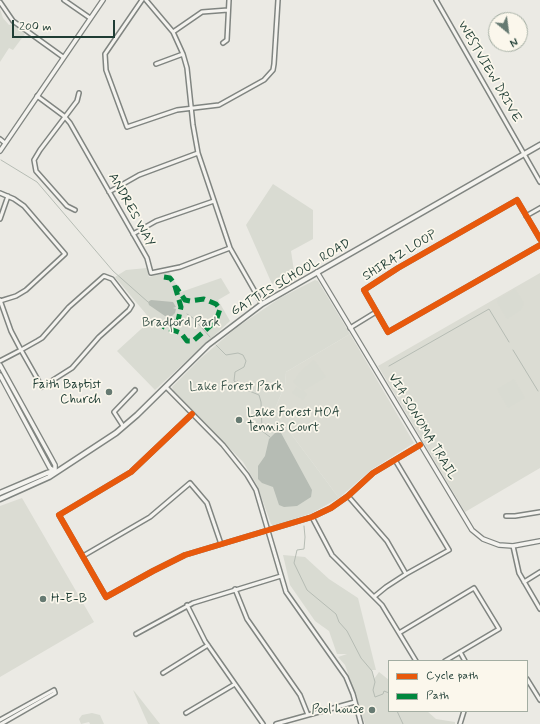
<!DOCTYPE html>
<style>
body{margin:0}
#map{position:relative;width:540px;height:724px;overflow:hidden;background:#ebeae4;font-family:Mynerve,sans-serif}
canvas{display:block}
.legend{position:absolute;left:388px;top:660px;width:140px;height:52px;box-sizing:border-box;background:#fbf7ec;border:1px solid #a3ada2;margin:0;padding:5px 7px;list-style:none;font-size:12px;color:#1f3d34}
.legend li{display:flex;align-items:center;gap:8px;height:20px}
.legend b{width:20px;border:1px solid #a3ada2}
.north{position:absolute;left:488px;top:12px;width:40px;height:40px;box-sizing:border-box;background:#fbf7ec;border:1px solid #a3ada2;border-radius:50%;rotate:151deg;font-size:11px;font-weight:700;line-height:16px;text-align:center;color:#1f3d34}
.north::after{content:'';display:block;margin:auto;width:14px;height:18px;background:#667a72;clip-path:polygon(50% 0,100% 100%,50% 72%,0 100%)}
.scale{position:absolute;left:12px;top:20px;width:103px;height:18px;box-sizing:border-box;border:2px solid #1f3d34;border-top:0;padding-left:5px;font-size:12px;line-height:14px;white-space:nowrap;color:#1f3d34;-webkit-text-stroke:3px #fbf7ec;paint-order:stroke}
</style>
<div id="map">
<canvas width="540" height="724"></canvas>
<ul class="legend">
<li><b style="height:5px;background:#e8590c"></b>Cycle path</li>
<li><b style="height:5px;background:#00873e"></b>Path</li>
</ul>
<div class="north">N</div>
<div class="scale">200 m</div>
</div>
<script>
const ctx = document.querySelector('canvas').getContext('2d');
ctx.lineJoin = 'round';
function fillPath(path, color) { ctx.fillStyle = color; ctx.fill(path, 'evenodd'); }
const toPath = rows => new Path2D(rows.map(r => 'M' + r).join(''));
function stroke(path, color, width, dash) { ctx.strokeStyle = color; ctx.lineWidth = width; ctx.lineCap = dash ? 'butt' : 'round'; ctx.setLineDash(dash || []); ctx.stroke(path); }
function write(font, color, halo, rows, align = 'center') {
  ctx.font = font + ' Mynerve,sans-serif'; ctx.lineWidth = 3.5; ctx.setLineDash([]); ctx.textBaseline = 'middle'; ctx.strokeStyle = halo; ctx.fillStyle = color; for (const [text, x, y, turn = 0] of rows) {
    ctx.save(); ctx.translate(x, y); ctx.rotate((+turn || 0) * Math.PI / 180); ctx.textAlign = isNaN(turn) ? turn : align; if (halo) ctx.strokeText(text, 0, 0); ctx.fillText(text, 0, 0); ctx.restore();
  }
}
fillPath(toPath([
 [540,273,540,468,465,512,378,366],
 [350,334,414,443,371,470,339,498,274,411,285,385,286,372],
 [22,498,94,622,0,677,0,506]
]), '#dbdcd3');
fillPath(toPath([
 [0,9,3,18,9,25,12,24,25,34,13,50,9,48,0,62],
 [273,184,313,210,313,239,291,251,294,271,272,284,246,225],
 [147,268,149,277,169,272,181,292,221,278,230,293,218,300,230,321,155,390,117,351,151,320,115,277,126,270],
 [315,280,318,281,350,334,286,372,285,385,274,411,339,498,312,513,274,526,271,524,257,485,243,462,173,390,172,387,201,358,236,328,280,298],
 [515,289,524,303,521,310,507,319,497,302,498,299],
 [314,360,326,377,303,391,307,394,303,400,292,393,296,387,303,391,293,382,301,371],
 [514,379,525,398,508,408,497,389],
 [283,555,305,557,329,579,358,598,376,670,372,670,374,679,379,672,389,680,389,711,427,711,436,719,455,722,455,724,365,724,350,679,345,665,338,657,347,654,337,654,329,631,315,621,290,585],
 [133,690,135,692,160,724,148,724],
 [92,713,100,715,104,724,90,724,89,722,81,724,79,719,82,715]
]), '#d9dbd2');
fillPath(toPath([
 [151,300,173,302,176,307,173,308,176,309,175,313,172,316,165,316,149,305,148,302],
 [280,431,312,490,311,497,297,506,284,507,279,505,273,487,262,483,258,479,258,466,265,456,269,439,276,432]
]), '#b6bcb4');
stroke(toPath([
 [1,160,37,182,113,271,148,302],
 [187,314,193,318,210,337],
 [216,345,226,355,238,353,243,355,246,361,244,367,235,372,234,381,235,382,238,381,242,388,259,395,261,402,262,431,270,437],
 [513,350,538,391],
 [389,366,489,309,509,342],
 [304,526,305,537,304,549,297,550,294,563,307,590,336,614,339,622,347,631,361,658,372,671,375,682,373,690,375,697,383,694,384,691,389,693],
 [397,711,403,724]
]), '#b6bcb4', 1);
const minor = toPath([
 [64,0,90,18],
 [142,0,105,54,106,70,127,127,177,110,219,105,264,80,273,70,274,64,278,0],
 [146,0,173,32,183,54,187,68,193,125,198,153,230,248,262,304],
 [436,0,540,182],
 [0,2,13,21,63,57],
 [173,32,202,12,228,10],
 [223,43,227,40,229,0],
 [156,64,183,54],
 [37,96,64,116,70,123,147,258,151,273,180,267,230,248],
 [0,139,5,143],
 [109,192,139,175,198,153],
 [0,193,14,199,24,206,65,254,26,290,16,296,0,301],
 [75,210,67,206,36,171,34,160,40,150,77,101,79,93],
 [526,216,540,208],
 [0,219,8,196],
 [133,234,156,221,214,201],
 [540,239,517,200,398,268,364,290,388,332,540,245],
 [0,300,11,331,21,350,42,387,72,368,99,337,129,310,132,305,112,279,104,276,69,307,42,338,37,341,21,350,0,361],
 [350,328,376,312],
 [166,387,223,445,247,475,256,490,286,592,346,677,353,694,361,724],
 [192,414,131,472,59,515,106,597,153,571,185,555,312,517,331,508,348,496,373,473,420,445],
 [123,426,114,412,135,390],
 [348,496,387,541,406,574],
 [506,516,515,516,540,512],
 [312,517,332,555,382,605,416,661],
 [513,546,519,573,540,609],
 [83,556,150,517,190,483,207,503,221,544],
 [524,582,540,572],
 [235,589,247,619,300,695,308,715],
 [375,596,386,587,406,574,449,550,395,460],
 [187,605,205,641,263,724],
 [399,633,474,588,499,629,445,661],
 [136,634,193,603,281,576],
 [460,652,465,661],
 [163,673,208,645],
 [527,679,540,700],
 [186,713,235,684],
 [0,720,54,690,55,693,1,724],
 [276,724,355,702],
 [460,724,464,711]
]);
const tertiary = toPath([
 [0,151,103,0],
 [317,272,472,530,483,539,499,545,513,546,540,541],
 [0,365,49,454,55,465,55,471],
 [0,375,50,468,55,471]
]);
const secondary = toPath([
 [0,493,47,473,54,471],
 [0,499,49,477,116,433,137,415,208,345,262,304,540,145]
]);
stroke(minor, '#808581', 6);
stroke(tertiary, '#808581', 6);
stroke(secondary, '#808581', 7);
stroke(minor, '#f4f3ef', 3);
stroke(tertiary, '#f4f3ef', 3.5);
stroke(secondary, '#f4f3ef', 4);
stroke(toPath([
 [164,277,170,278,174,283,181,307,178,321,173,323,164,324,164,327,181,333,187,341,193,341,216,321,220,309,216,304,204,299,190,301,185,300,176,287]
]), '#00873e', 5, [10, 5]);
stroke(toPath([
 [540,239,517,200,398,268,364,290,388,332,540,245],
 [192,414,131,472,59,515,106,597,153,571,185,555,312,517,331,508,348,496,373,473,420,445]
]), '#e8590c', 6);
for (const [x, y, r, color] of [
 [109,392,4,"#667a72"],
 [239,420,4,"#667a72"],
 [43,599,4,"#667a72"],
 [372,710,4,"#667a72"]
]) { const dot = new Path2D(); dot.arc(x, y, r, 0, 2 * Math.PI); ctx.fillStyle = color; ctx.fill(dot); stroke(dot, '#fbf7ec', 1.5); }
write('13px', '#1f3d34', '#fbf7ec', [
 ["WESTVIEW DRIVE",489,72,60],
 ["ANDRES WAY",131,210,61],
 ["SHIRAZ LOOP",400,256,-32],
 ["GATTIS SCHOOL ROAD",291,278,-31],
 ["VIA SONOMA TRAIL",422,427,59]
]);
write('13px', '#415a51', '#fbf7ec', [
 ["Bradford Park",181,323],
 ["Lake Forest Park",236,387]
]);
write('13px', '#1f3d34', '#fbf7ec', [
 ["Faith Baptist",101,385],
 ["Church",101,400],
 ["Lake Forest HOA",247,413,"left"],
 ["Tennis Court",247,428,"left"],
 ["H-E-B",51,599,"left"],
 ["Pool house",364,710]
], 'right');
</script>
